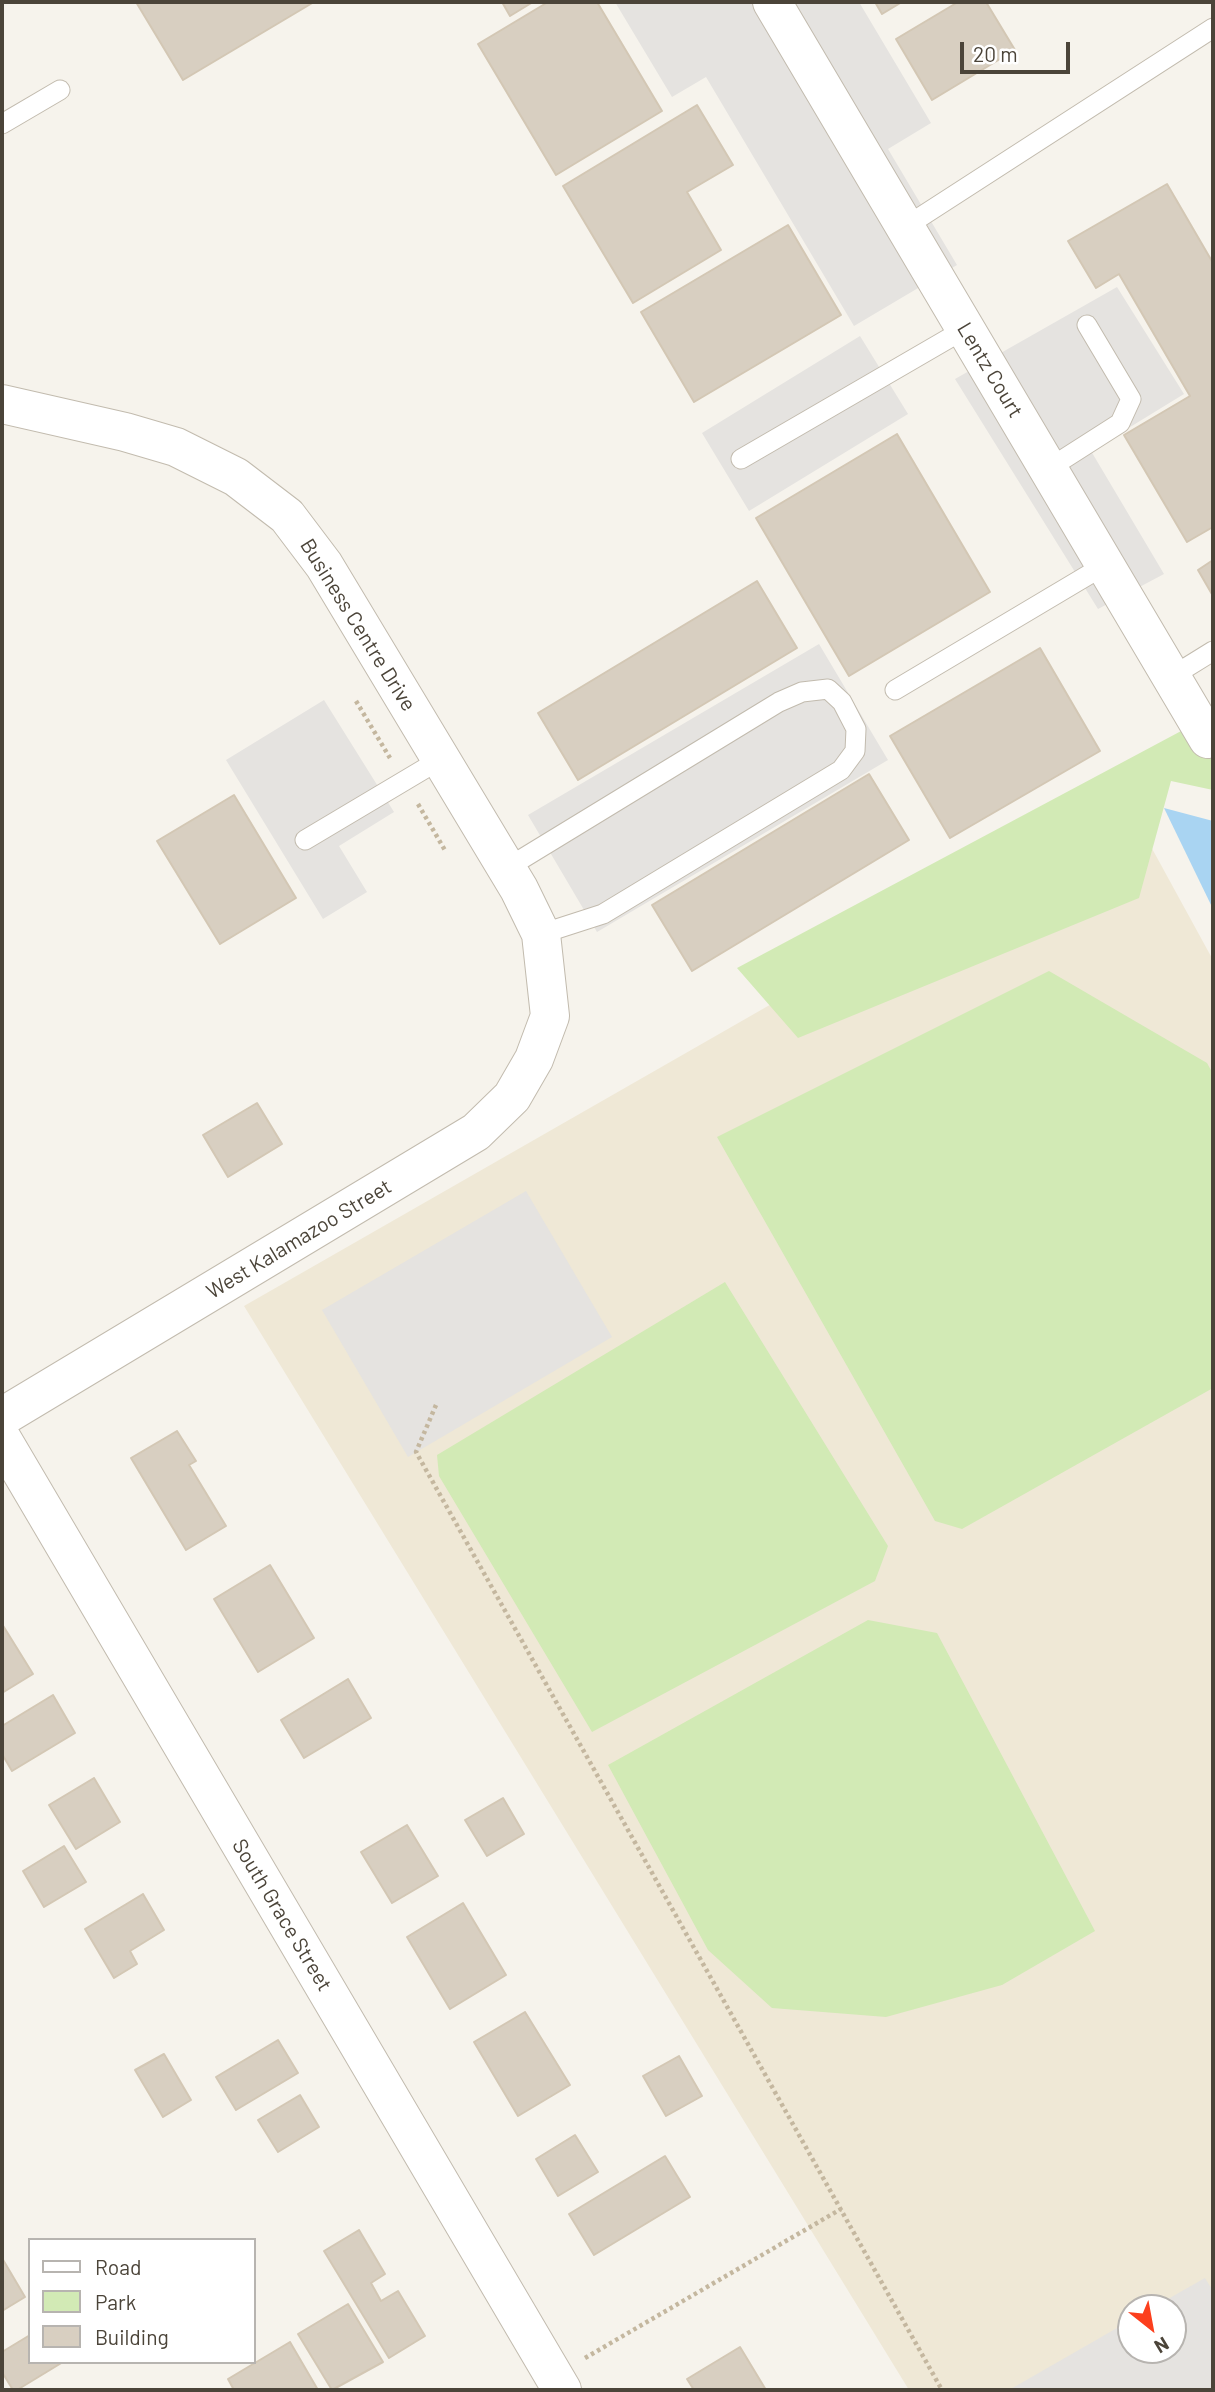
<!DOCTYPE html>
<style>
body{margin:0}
#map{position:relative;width:1215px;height:2392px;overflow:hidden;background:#f6f3ec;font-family:Barlow,sans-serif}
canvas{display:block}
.frame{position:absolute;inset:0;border:4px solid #4b4439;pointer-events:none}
.legend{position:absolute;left:28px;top:2238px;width:228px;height:126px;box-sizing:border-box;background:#fff;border:2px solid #b7b4b0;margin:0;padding:9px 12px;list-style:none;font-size:21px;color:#4b4439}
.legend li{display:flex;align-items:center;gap:14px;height:35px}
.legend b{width:35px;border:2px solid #b7b4b0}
.north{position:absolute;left:1117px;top:2294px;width:70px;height:70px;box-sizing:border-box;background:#fff;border:2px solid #b7b4b0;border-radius:50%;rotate:149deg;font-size:19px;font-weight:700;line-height:28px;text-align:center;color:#4b4439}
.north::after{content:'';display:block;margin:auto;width:24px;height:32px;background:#fc3f1d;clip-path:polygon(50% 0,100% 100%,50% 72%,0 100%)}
.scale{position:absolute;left:960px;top:42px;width:110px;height:32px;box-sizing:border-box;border:4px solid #4b4439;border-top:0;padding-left:9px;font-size:21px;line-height:24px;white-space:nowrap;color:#4b4439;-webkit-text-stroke:5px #fff;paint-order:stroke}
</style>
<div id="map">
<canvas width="1215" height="2392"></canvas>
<div class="frame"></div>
<ul class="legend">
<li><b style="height:9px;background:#fff"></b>Road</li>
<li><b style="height:19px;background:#d2eab5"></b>Park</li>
<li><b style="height:19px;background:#d8cfc1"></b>Building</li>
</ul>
<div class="north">N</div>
<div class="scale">20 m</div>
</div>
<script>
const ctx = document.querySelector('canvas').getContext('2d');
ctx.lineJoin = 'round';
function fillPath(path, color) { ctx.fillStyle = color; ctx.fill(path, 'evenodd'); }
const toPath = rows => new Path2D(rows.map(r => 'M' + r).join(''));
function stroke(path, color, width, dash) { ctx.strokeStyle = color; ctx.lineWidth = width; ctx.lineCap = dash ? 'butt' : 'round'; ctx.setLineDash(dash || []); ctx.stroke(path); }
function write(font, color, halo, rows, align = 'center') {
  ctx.font = font + ' Barlow,sans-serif'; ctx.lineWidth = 7; ctx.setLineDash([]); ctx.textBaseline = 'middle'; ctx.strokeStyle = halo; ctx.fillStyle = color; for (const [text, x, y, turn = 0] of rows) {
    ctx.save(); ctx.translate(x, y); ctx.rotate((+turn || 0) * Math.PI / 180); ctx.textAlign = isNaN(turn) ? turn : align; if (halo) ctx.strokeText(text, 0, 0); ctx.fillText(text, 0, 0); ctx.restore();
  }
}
fillPath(toPath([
 [1126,801,1213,960,1213,2390,909,2390,244,1306],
 [1131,2308,1173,2308,1173,2350,1131,2350]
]), '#efe8d6');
fillPath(toPath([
 [1213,714,1213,790,1171,781,1139,898,798,1038,737,968],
 [1049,971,1207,1063,1213,1074,1213,1388,962,1529,935,1521,717,1137],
 [725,1282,888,1546,875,1581,592,1732,439,1476,437,1455],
 [868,1620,937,1633,1095,1931,1002,1985,886,2017,772,2008,708,1950,608,1765]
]), '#d2eab5');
fillPath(toPath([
 [615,2,859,2,931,123,888,149,957,265,854,326,706,77,672,97],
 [1117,287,1184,394,1091,451,1164,574,1098,609,955,379],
 [860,336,908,414,749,511,702,433],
 [819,644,888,760,597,932,528,815],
 [324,700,394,812,339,846,367,892,323,919,226,760],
 [526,1191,612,1337,408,1457,322,1310],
 [1205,2278,1213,2291,1213,2390,1009,2390,1131,2320,1131,2350,1173,2350,1173,2308,1152,2308]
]), '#e5e3e0');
fillPath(toPath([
 [1164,808,1213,821,1213,909]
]), '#a9d4f2');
const building = toPath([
 [136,2,314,2,183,80,136,2],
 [502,2,533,2,510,16,502,2],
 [548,2,597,2,662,111,556,175,478,44,548,2],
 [875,2,902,2,882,14,875,2],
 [958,2,986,2,1015,50,932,100,896,39,958,2],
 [697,105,733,165,687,192,721,250,633,303,563,186,697,105],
 [1167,184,1213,263,1213,527,1187,542,1124,435,1190,396,1119,274,1096,288,1068,241,1167,184],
 [788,225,841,315,694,402,641,312,788,225],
 [897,434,990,592,849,676,756,518,897,434],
 [1213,560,1213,596,1198,570,1213,560],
 [757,581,797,648,578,780,538,713,757,581],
 [1040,648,1100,751,950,838,890,736,1040,648],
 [869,774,909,840,692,971,652,905,869,774],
 [234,795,296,898,220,944,157,841,234,795],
 [257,1103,282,1144,228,1177,203,1135,257,1103],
 [177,1431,196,1461,189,1465,226,1526,186,1550,131,1458,177,1431],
 [270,1565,314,1638,258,1672,214,1599,270,1565],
 [2,1624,33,1674,2,1693,2,1624],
 [348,1679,371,1718,304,1758,281,1720,348,1679],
 [53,1695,75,1733,12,1771,2,1754,2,1726,53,1695],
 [94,1778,120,1822,76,1849,49,1805,94,1778],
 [503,1798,524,1834,487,1856,465,1820,503,1798],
 [407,1825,438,1876,392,1903,361,1852,407,1825],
 [64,1846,86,1882,44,1907,23,1871,64,1846],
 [143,1894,164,1930,130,1951,137,1964,114,1978,85,1929,143,1894],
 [463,1903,506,1975,450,2009,407,1937,463,1903],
 [525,2012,570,2085,518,2116,474,2042,525,2012],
 [278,2040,298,2073,236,2110,216,2077,278,2040],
 [164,2054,191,2100,163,2117,135,2070,164,2054],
 [679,2056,702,2096,666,2116,643,2076,679,2056],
 [300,2095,319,2127,278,2152,258,2120,300,2095],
 [575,2135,598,2172,558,2196,536,2159,575,2135],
 [665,2156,690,2197,594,2255,569,2214,665,2156],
 [359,2230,385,2274,371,2283,381,2301,398,2291,425,2336,389,2358,324,2251,359,2230],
 [2,2258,25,2297,2,2311,2,2258],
 [348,2304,383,2362,332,2390,298,2334,348,2304],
 [30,2335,30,2362,63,2362,17,2390,13,2390,2,2372,2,2352,30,2335],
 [290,2342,318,2390,234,2390,228,2379,290,2342],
 [740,2347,766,2390,694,2390,687,2379,740,2347]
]);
fillPath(building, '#d8cfc1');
stroke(building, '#d3c7b4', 2);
const lane = toPath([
 [2,124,60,90],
 [905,227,1213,28],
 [741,459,965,329],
 [1048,469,1120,423,1131,399,1087,325],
 [1171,677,1213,651],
 [895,690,1105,565],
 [305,840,441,759],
 [507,868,779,702,802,692,828,689,842,702,856,729,855,751,841,770,603,914,541,934]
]);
const street = toPath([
 [772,2,1208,739],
 [2,404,125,432,176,447,236,477,287,516,324,565,519,889,541,934,550,1016,534,1059,512,1097,476,1132,2,1417],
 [2,1439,562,2390]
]);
stroke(lane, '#c2bbae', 21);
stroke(street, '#c2bbae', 40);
stroke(toPath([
 [356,701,390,758],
 [418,804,446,852],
 [436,1405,416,1452,942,2390],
 [585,2358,841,2209]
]), '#c4b79f', 4.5, [3.5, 3.5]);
stroke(lane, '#fff', 19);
stroke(street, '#fff', 38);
write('21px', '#4b4439', '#fff', [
 ["Lentz Court",990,370,59],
 ["Business Centre Drive",358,625,58],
 ["West Kalamazoo Street",299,1239,-31],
 ["South Grace Street",282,1915,59]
]);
</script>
